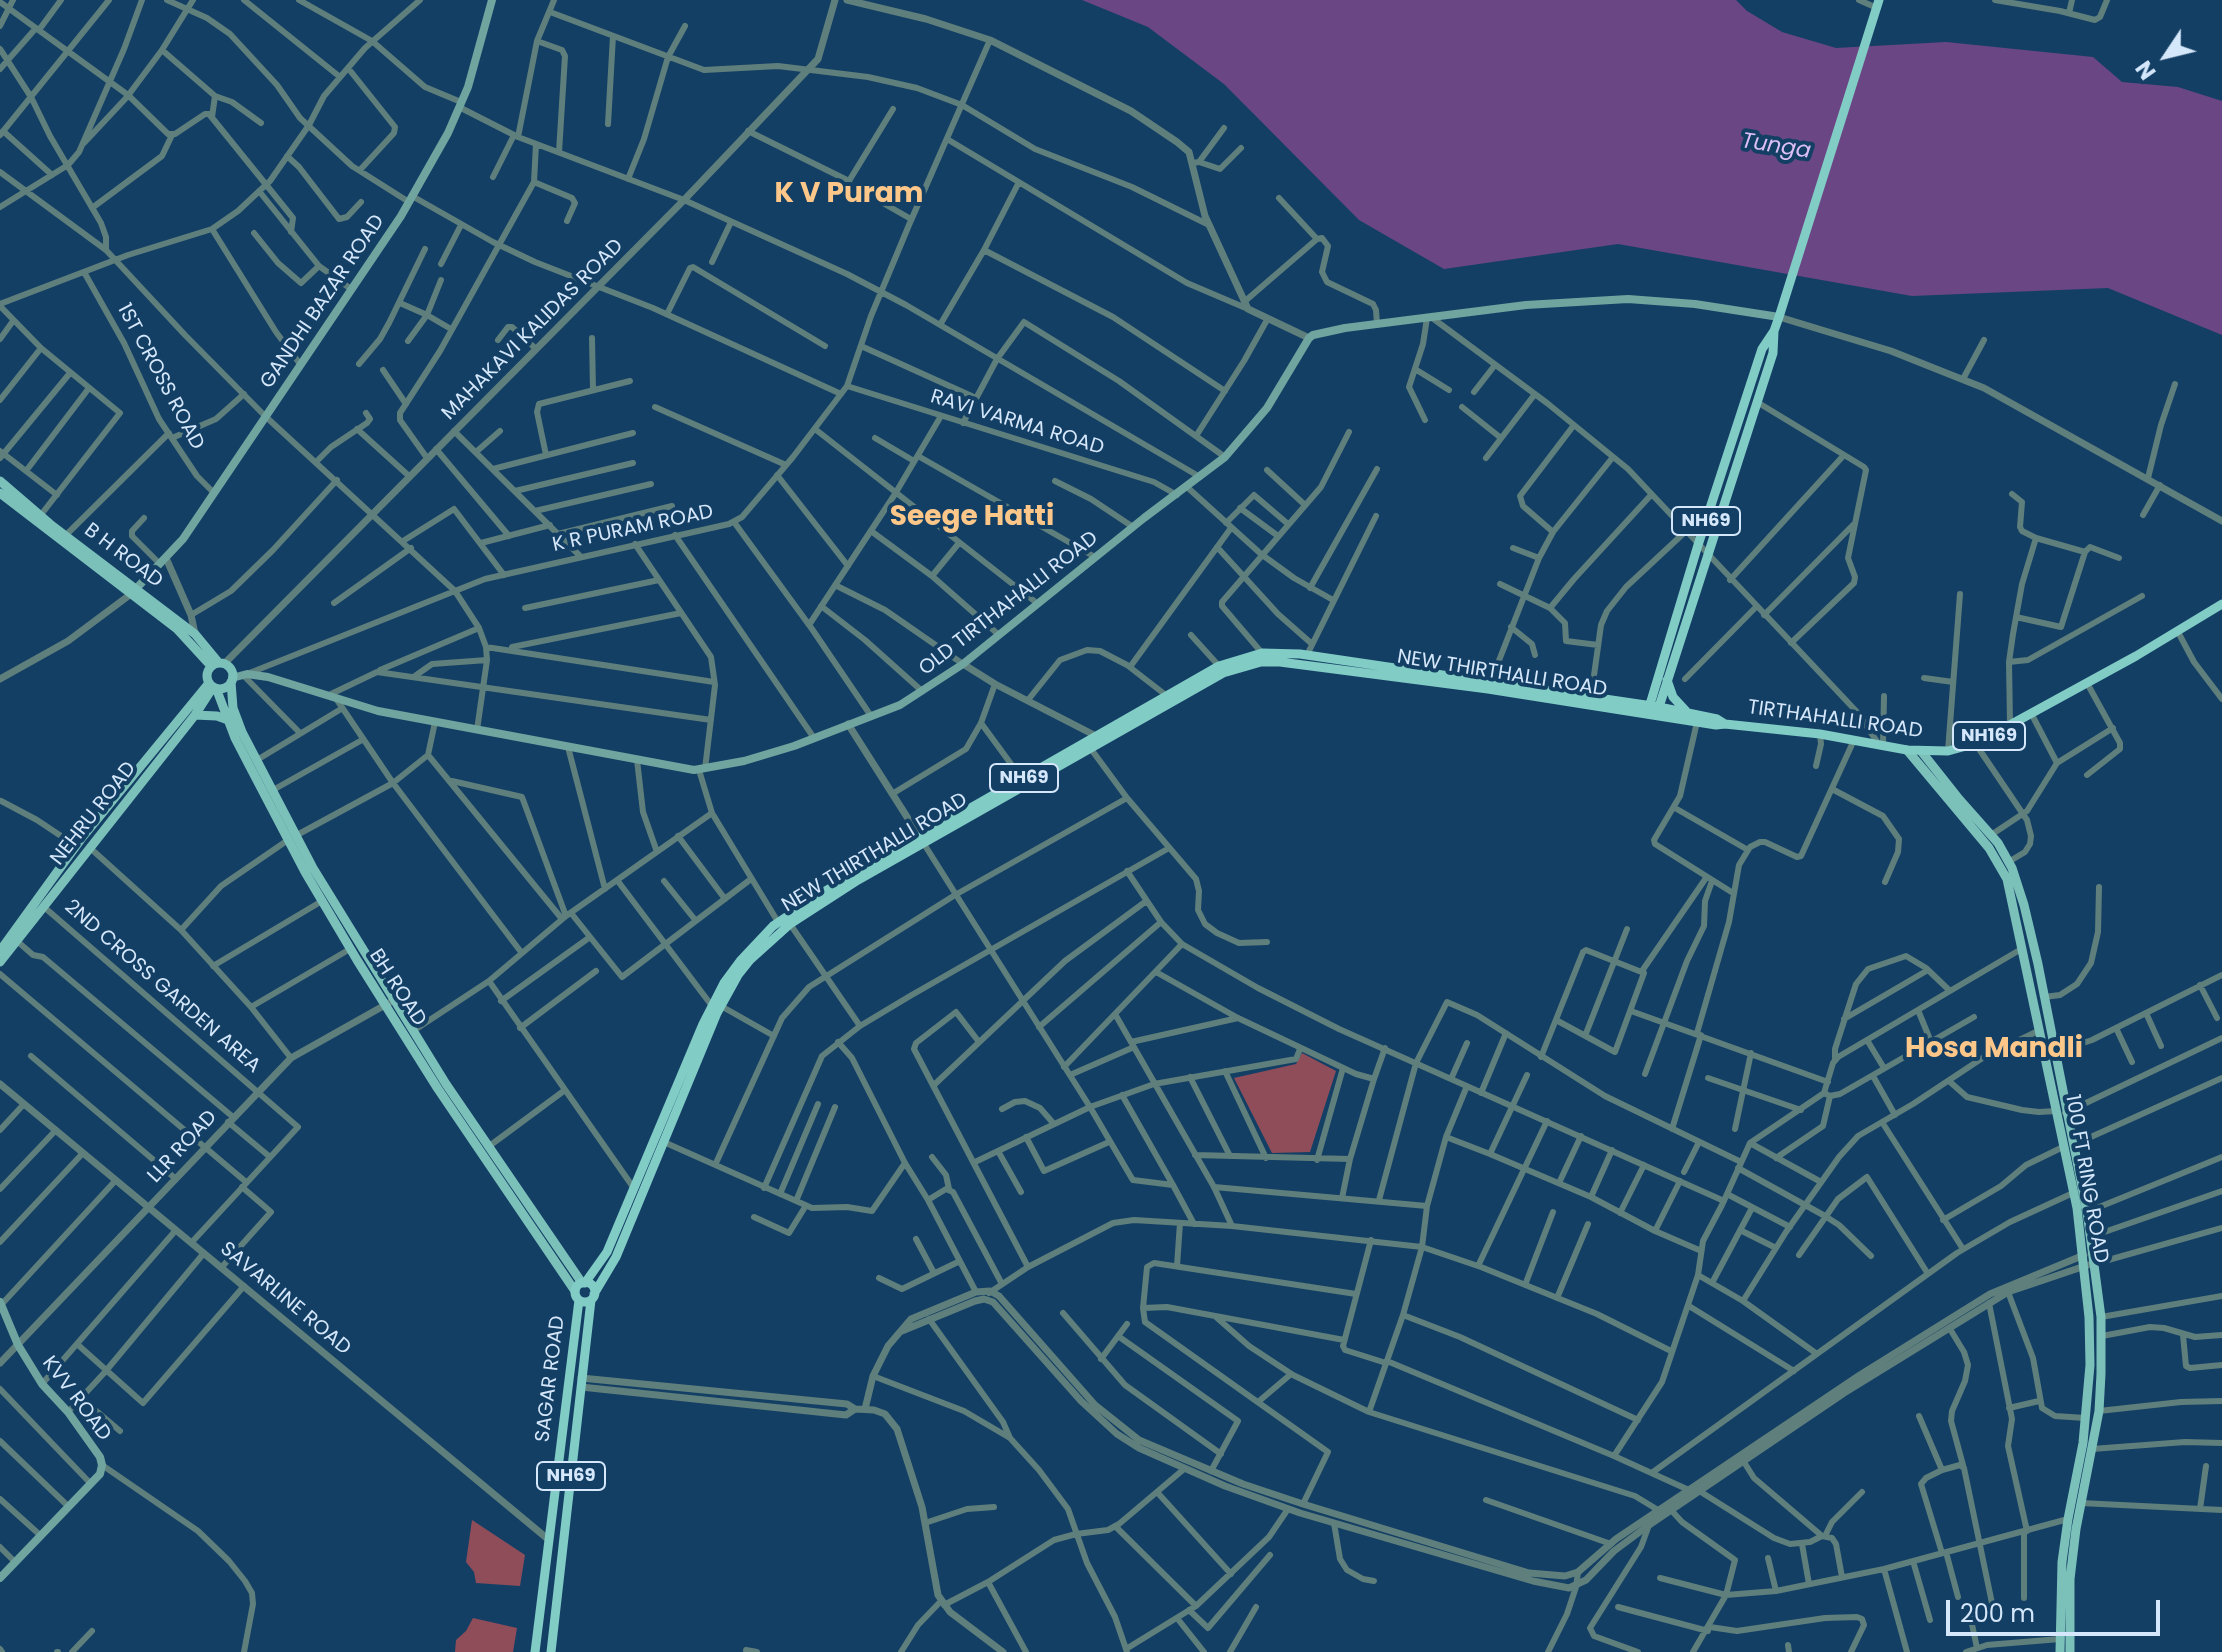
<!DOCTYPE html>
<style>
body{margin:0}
#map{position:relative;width:2222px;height:1652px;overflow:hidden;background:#143f65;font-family:Poppins,sans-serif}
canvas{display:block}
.north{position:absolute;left:2126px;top:16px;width:80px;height:80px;-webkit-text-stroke:6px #143f65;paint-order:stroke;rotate:235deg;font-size:22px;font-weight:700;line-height:32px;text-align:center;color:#d5e7fa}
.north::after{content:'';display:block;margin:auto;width:28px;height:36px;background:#d5e7fa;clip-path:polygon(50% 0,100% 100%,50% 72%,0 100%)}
.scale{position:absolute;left:1946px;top:1600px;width:214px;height:36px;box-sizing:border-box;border:4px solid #d5e7fa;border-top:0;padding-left:10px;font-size:24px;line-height:28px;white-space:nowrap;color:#d5e7fa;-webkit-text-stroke:6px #143f65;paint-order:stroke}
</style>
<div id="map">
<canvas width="2222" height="1652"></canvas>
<div class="north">N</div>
<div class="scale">200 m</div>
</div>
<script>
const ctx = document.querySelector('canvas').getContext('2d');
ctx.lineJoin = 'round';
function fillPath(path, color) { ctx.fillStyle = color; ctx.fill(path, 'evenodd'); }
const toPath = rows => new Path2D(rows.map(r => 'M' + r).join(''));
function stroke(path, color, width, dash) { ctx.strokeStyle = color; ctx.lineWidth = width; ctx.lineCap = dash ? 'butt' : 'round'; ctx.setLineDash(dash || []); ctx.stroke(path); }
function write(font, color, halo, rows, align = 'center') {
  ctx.font = font + ' Poppins,sans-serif'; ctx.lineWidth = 8; ctx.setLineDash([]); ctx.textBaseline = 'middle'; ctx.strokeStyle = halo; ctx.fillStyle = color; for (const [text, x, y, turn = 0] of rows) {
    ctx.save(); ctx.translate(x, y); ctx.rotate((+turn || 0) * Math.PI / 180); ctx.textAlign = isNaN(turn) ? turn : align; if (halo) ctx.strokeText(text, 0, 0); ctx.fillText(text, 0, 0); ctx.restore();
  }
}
fillPath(toPath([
 [1302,1053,1336,1071,1310,1152,1272,1153,1234,1078,1296,1064],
 [472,1520,525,1555,520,1586,476,1583,474,1572,466,1562],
 [473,1618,517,1628,513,1652,455,1652,456,1640,466,1631]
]), '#8f4d59');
fillPath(toPath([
 [1082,0,1736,0,1747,11,1782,32,1836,48,1946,42,2093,57,2122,82,2178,87,2222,101,2222,335,2108,288,1912,296,1618,244,1444,269,1359,220,1224,84,1148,27]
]), '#6a4784');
stroke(toPath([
 [167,0,207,18,230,34,277,85,300,118,352,166,409,202],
 [244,0,340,77],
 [299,0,372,41,425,87,461,102],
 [1859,0,1877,8],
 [1995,0,2060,11,2095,20,2100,17,2107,0],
 [0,2,128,95,168,134,175,134,205,114,209,114,293,218,291,232],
 [550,12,704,70,778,66,868,77,917,88,962,105,1035,149,1132,187,1209,225],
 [2069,13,2072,0],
 [0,26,13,0],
 [39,30,61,0],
 [537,41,562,50,565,56,559,152],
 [0,49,31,97,50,136,101,223,106,237,106,250],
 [162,50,215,96,212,117],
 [348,68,395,127,394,133,360,170],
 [0,69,36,28],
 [215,96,232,102,261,123],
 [459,107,518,137,684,200,847,274,906,305,1200,477],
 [608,124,613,36],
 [3,131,52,175],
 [748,131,849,181,893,109],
 [0,135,109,0],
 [518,137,537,41,554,0],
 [947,139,1187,283,1248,309],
 [84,143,127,97,162,50,193,0],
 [287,156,299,167,339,219,347,217,361,202],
 [1199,162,1224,128],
 [1192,163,1199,162,1220,169,1241,148],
 [0,172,106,250,185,335,265,416,455,591,479,628,486,647,487,660,477,730],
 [493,177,514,135],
 [628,179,644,139,668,57,685,26],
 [534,182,572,198,575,203,567,221],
 [846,182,911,219],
 [259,191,319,266,351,289],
 [412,196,493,242,535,262,653,308,841,394],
 [1279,198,1317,239,1322,238,1328,246,1322,272,1327,282,1373,304,1376,310,1377,324],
 [0,207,68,165,79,152,124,49,142,0],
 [92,208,162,156,172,135],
 [212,229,276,332,300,364],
 [254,233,278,263,301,283,319,266],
 [984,250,1113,317,1225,391],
 [712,262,731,222],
 [441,264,461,225],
 [84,272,124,343,159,419,197,476,214,493],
 [1244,302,1317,239],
 [400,303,427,315,451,329],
 [0,304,128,255,212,229,238,211,270,181,309,125,324,96,365,48,420,0],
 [0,306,41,348,120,413,40,516],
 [667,314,690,268,693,267,825,346],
 [1431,317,1547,403,1628,469,1857,712,1878,743],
 [940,325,984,250,1018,184],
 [592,338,593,390],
 [0,339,13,321],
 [498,340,508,327,512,327,536,349],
 [408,341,427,315,441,280],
 [861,346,976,398],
 [359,364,380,339,389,323,425,249],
 [1415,369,1449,390],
 [383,370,406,404],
 [1963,379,1984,340],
 [847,386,1154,482,1177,495],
 [1474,392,1495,365],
 [0,400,41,348],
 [1757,402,1864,467,1866,470,1848,558,1855,577,1854,583,1791,643],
 [655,407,786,465],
 [1462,407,1501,438],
 [1425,420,1409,387,1423,344,1427,318],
 [963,423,997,359,1024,322,1119,381,1225,457],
 [357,429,409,476],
 [815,429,1038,604],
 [454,431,581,557],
 [1196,436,1244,361,1267,320],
 [172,438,216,419,244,394],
 [875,438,914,461],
 [436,449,509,536],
 [0,451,57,495],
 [476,452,500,431],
 [546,455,537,412,539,404,630,381],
 [918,456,1095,557],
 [0,458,70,373],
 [427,458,400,420,400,413,440,351,534,182,536,144],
 [1486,458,1535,394],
 [317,461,331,447,367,423,370,419,366,413],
 [493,469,633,433],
 [1267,470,1305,505],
 [26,471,89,388],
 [777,475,848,566],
 [2148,478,2161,425,2175,384],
 [1055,481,1091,499,1133,527],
 [1187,487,1261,554,1294,578,1333,600],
 [515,491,633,463],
 [2012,494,2022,502,2020,527,2022,531,2036,538,2085,552,2090,547,2119,558],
 [1240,508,1278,536],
 [535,511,651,484],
 [2143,515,2160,485],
 [144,518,132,531,132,536,160,564],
 [734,522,812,629,871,716],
 [1226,523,1254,495,1288,524],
 [871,531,932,576,999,635],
 [1553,532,1523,506,1520,496,1574,425],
 [558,534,672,506],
 [66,535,169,433],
 [675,535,814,738],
 [403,541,454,509,504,575],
 [481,543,550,525],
 [635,544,711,657,715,685,705,769],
 [1217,547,1278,614,1312,644],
 [1513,548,1539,558],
 [932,576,959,543],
 [1730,580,1844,455],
 [1500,584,1550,608,1565,623,1566,641,1598,645],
 [835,585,885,610,963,664],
 [1310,588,1377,469],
 [334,603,411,548],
 [821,606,865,640,922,691],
 [525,608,659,580],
 [1550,608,1574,579,1651,495],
 [191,615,231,591,273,550,337,480],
 [1764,615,1853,525],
 [2016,617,2061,627,2085,552],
 [809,625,895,494,941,416],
 [1511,627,1532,644,1535,655],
 [2178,632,2194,662,2222,699],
 [1191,635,1219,666],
 [486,647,714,682],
 [512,647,681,613],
 [1262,653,1222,606,1222,602,1321,487,1349,432],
 [1307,655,1376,516],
 [2009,662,2028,660,2142,596],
 [1130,667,1231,528],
 [380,670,479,628],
 [247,674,485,579,729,524,742,517,793,457,847,386,871,316,909,225,990,40],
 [243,675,300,733],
 [415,676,432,664,487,660],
 [1924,678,1953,682],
 [1685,679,1756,607],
 [1491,681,1539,558,1553,532,1613,457],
 [2087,683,2120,743,2120,749,2087,775],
 [329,695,377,672,711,720],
 [335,697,393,783,521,952],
 [1591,697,1601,625,1607,611,1626,587,1685,532],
 [1028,700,1060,660,1087,650,1100,651,1127,665,1167,696],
 [2031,713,2057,763],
 [1697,722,1680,796,1654,840,1655,844,1733,893],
 [981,723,1022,779],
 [2010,723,2009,662,2013,634,2022,584,2036,538],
 [1975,743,2027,820,2031,836,2030,844,2025,852,2010,861],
 [1883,745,1884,696],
 [568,747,605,889],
 [1091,749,1127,798,1196,879,1199,891,1198,910,1205,924,1217,933,1239,943,1267,942],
 [1948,751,1960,594],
 [428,755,562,919],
 [257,760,341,709],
 [637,760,643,812,657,852],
 [1816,766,1821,744,1820,734],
 [699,770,712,813,778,922],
 [452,781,522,797,566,916],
 [1832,789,1883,816,1899,839,1898,852,1885,882],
 [273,790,362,740],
 [892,794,966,749,981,723,995,684],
 [1,801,37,820,76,846],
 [1675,808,1748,850],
 [297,835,393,783,428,755,435,722],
 [1991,835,2027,811,2057,763,2113,728],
 [678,836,725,899],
 [924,844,1090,1107,1131,1177,1133,1180,1173,1185,1194,1224],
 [89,847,181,930,251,1007,291,1058],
 [617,880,712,1006],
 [664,881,696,921],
 [44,907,298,1127,192,1242],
 [571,913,622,977,751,879],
 [1161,922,1182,944,1258,988,1339,1029,1724,1201],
 [790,924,860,1026],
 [181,930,221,886,288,840],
 [17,941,33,955,43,957,233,1117],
 [213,966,322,901],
 [1642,971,1706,878],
 [1156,972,1238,1018,1356,1074,1374,1079,1385,1048],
 [0,974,246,1182],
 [489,981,633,1187],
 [2200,985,2217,1018],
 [2044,997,2060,995,2077,984,2091,963,2098,932,2099,887],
 [501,1001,590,937],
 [721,1006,774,1036],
 [251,1007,350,949],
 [1918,1010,1931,1042],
 [1631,1011,1828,1082],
 [2146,1013,2161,1046],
 [1115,1014,1214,1187,1232,1226],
 [1844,1019,1928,970],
 [1039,1027,1161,922,1127,871],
 [520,1028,596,971],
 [2116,1028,2132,1062],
 [413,1031,489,981,566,916,712,813],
 [1697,1033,1729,922,1739,865,1750,847,1760,842,1765,842,1797,857,1801,856,1854,740],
 [1585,1036,1627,929],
 [1867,1040,1884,1068],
 [838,1042,852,1058,905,1163,928,1200,976,1292],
 [979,1042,956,1012,916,1043,914,1049,1028,1267],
 [1131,1042,1238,1018],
 [2054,1053,2092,1040,2222,975],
 [31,1056,176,1179],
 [1541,1057,1583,952,1586,950,1644,973,1615,1052,1556,1020],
 [1835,1059,1835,1049,1856,984,1868,969,1906,956,1926,968,1950,991],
 [1064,1067,1182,944],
 [1225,1071,1266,1158],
 [1645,1074,1687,961,1704,926,1705,901,1712,881],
 [1070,1075,1134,1047],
 [1527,1075,1490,1154,1591,1197,1655,1231,1699,1250],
 [1873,1076,1895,1115],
 [1190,1077,1230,1156],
 [1708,1078,1801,1110],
 [1451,1079,1467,1043],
 [1949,1081,1967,1097,2022,1110,2039,1112,2056,1111],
 [934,1085,1065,961,1145,902],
 [1481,1093,1506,1033],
 [1824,1093,1830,1096,1840,1094,1974,1017],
 [1122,1095,1173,1185],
 [1002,1109,1015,1102,1025,1101,1040,1108,1054,1124],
 [2065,1113,2222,1038],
 [228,1122,270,1157],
 [1882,1122,1963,1249],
 [1672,1129,1701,1035],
 [1735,1129,1751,1053],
 [0,1130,24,1104],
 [1026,1137,1044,1171,1109,1142],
 [1446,1137,1490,1154],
 [666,1143,812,1208,847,1207,872,1211,905,1163],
 [1750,1143,1821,1182],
 [2073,1145,2222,1078],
 [488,1147,565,1090],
 [998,1151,1021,1192],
 [1195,1155,1350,1159],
 [932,1157,946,1175,949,1189],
 [1776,1158,1823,1126,1830,1096],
 [1317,1160,1343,1068],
 [975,1162,1090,1107,1154,1084,1296,1059,1300,1049],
 [716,1163,782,1018,809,987,955,895,1127,798],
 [1738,1168,1825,1216,1839,1225,1871,1256],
 [1684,1172,1699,1142],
 [1559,1183,1581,1136],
 [1214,1187,1427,1206],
 [764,1188,822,1056,860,1026,910,996,1169,848],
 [0,1189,56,1130],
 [780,1194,818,1104],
 [1727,1194,1790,1227],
 [1591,1197,1612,1150],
 [1342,1198,1350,1159,1374,1079],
 [928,1200,946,1189,953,1192,1002,1284],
 [1379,1200,1416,1063,1447,1002,1477,1015,1605,1096,1741,1162],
 [796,1201,835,1107],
 [2087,1212,2222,1157],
 [1620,1213,1644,1165],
 [754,1217,789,1233,805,1207],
 [1943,1220,2001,1186,2026,1165,2063,1147],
 [1740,1230,1776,1248],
 [1655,1231,1680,1181],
 [2090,1237,2222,1191],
 [916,1239,934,1273],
 [1371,1240,1343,1346,1345,1350,1386,1363],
 [0,1242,83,1153],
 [1799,1255,1838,1199,1867,1177,1928,1274],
 [2094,1264,2222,1228],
 [1177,1266,1180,1223],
 [1478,1266,1547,1121],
 [221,1268,271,1212,242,1187],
 [1698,1275,1743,1301,1817,1354],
 [879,1278,902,1289,960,1261],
 [1712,1283,1752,1208],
 [1525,1285,1553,1212],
 [2008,1292,2033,1358,2042,1408,2055,1416,2085,1418],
 [989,1293,1028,1267,1113,1223,1134,1220,1232,1226,1422,1247,1481,1267,1597,1314,1671,1351],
 [1557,1298,1588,1224],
 [1743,1301,1786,1232,1839,1157,1858,1136,1913,1104,1984,1057,2038,1031],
 [1989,1303,2012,1419,2008,1446,2027,1531],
 [1,1305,116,1180],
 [1689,1306,1794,1371],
 [1143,1308,1167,1307,1344,1340],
 [1063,1313,1125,1385,1221,1454],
 [1403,1315,1460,1337,1638,1420],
 [1216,1317,1249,1346,1293,1375,1369,1412,1635,1496,1658,1510],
 [2101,1317,2222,1296],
 [929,1319,1003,1422,1010,1438],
 [1950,1329,1964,1352,1968,1365,1965,1381,1952,1411,1951,1421,1963,1465],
 [2183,1335,2186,1366,2190,1368,2222,1365],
 [1118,1336,1238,1421,1211,1471],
 [2102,1336,2150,1327,2164,1328,2195,1337,2222,1335],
 [77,1344,143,1403,244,1286],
 [1101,1359,1127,1324],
 [1387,1361,1614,1456,1691,1491],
 [873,1376,964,1411,1010,1438,1039,1470,1068,1509,1087,1563,1115,1617,1127,1652],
 [42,1384,176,1230],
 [0,1389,91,1484],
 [81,1398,120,1431],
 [1258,1402,1291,1374],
 [2009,1408,2039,1401],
 [2099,1411,2181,1402,2222,1401],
 [68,1412,105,1372,204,1253],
 [1369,1412,1403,1315,1422,1247,1427,1206,1446,1137,1467,1086],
 [1919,1416,1942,1470,1960,1465,1964,1468,1993,1608],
 [0,1441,69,1507],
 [2092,1449,2185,1442,2222,1443],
 [1614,1456,1662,1382,1698,1275,1703,1241,1722,1205,1750,1143,1824,1093,1833,1063,1838,1057,2023,948],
 [1744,1462,1754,1478,1822,1536],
 [102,1465,198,1531,229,1561,245,1581,252,1593,253,1604,244,1652],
 [1653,1472,1957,1253,2010,1222,2073,1193],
 [1157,1492,1231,1574],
 [1701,1492,1774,1538,1790,1544,1810,1542,1822,1536,1832,1538,1836,1544,1842,1577],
 [0,1499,40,1535],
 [1486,1500,1611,1544],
 [2081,1503,2222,1510],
 [1303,1504,1328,1452,1145,1322,1143,1308,1147,1267,1154,1263,1356,1294],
 [2200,1509,2206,1466],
 [1671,1510,1682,1522,1735,1560,1726,1595,1693,1652],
 [925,1523,967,1509,994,1507],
 [1334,1523,1340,1559,1347,1570,1363,1579,1374,1581],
 [1115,1526,1196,1606],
 [2024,1531,2024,1598],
 [1825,1536,1832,1522,1862,1492],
 [1802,1544,1809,1584],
 [0,1547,15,1562],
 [1946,1552,1958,1597],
 [1942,1553,1921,1484,1926,1478,1942,1470],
 [1768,1558,1776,1591],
 [1913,1561,1930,1620],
 [1884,1569,1907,1652],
 [1660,1578,1726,1595,1776,1591,1884,1569,2068,1519],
 [988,1582,1026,1652],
 [944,1605,988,1582,1054,1540,1076,1534,1108,1530,1119,1524,1184,1469],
 [1618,1607,1708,1631],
 [1189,1610,1208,1628,1270,1555],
 [1970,1615,1977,1648],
 [1177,1618,1204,1652],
 [1710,1627,1737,1631,1825,1618,1857,1617,1862,1619,1864,1625,1851,1652],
 [1788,1645,1789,1652],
 [0,1649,2,1652],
 [1126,1649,1196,1606,1269,1537,1288,1509],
 [746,1650,757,1652],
 [57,1652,58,1652],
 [72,1652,92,1631],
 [901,1652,918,1625,941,1601],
 [1230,1652,1256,1607],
 [1548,1652,1567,1614,1576,1587,1578,1572],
 [1638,1652,1594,1636,1590,1628,1641,1547,1649,1525],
 [1966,1652,1987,1645,2060,1639]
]), '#5f7f7c', 6);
stroke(toPath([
 [847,0,926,19,990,40,1131,111,1177,142,1189,152,1205,216,1248,309,1309,338],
 [1779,317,1891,351,1984,388,2222,521],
 [166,558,191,615,195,634],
 [224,664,684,200,818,59,835,0],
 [963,664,995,684,1098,737],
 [0,679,68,641,131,594],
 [848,724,921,839],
 [0,1084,549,1540],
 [902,1331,975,1301,984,1299,993,1302,1081,1401,1117,1434,1139,1448,1225,1486,1300,1513,1533,1581,1569,1588,1586,1580,1614,1551,1649,1525,1844,1393,2008,1292,2088,1265],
 [0,1363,291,1058,394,1000],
 [581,1378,847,1404,855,1409,874,1410,885,1414,897,1429,922,1507,938,1595,950,1612,1003,1652],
 [581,1387,846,1415,855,1409],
 [865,1409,873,1376,888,1346,911,1319,976,1292,990,1291,999,1296,1095,1405,1139,1440,1243,1484,1303,1504,1529,1573,1565,1576,1578,1572,1616,1539,1860,1375,1990,1294,2084,1255]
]), '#5f7f7c', 7);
stroke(toPath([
 [132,593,183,539,401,216,448,133,468,87,492,0],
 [232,678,247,674,268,677,378,711,694,770,744,761,794,746,900,705,963,664,1144,518,1225,457,1267,408,1309,338,1313,335,1345,328,1526,305,1628,299,1695,304,1779,317],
 [0,1302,18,1345,42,1384,68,1412,100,1457,102,1465,100,1474,0,1578]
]), '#70a49f', 8);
stroke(toPath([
 [0,481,50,524,195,634,219,663],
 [0,493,177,629,211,666],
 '207 676a13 13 0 1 1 26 0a13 13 0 1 1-26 0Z',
 [231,682,233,708,242,732,313,868,446,1084,582,1283],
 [216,688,235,738,249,765,305,872,357,960,438,1089,575,1291],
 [195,715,217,716,228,720],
 [1907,750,1989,848,2007,879,2077,1208,2089,1317,2090,1365,2083,1443,2068,1519,2062,1562,2060,1652],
 [1921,751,1959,799,1998,843,2012,868,2024,905,2038,964,2087,1212,2101,1317,2101,1374,2099,1411,2076,1529,2070,1579,2070,1652],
 [0,951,81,839,209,683],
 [0,962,195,715,213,687]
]), '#7cc0ba', 9);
stroke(toPath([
 [1667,680,1673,697,1686,711],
 [1658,710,1773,353,1774,331],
 [1648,711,1698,545,1762,349,1774,331,1779,317,1879,0],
 '575 1292a10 10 0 1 1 20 0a10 10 0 1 1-20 0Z',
 [585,1283,607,1252,703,1024,724,983,741,960,773,926,822,893,1219,666,1262,653,1300,654,1659,707,1717,719,1725,724],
 [594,1294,616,1257,717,1013,738,975,750,960,790,924,858,880,1223,673,1261,662,1280,662,1488,689,1716,725,1725,724,1820,734,1907,750,1948,751,1977,743,2136,656,2222,604],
 [535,1652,579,1300],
 [551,1652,591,1300]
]), '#82ccc6', 9);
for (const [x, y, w] of [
 [1706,521,68],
 [1989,736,72],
 [1024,778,68],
 [571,1476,68]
]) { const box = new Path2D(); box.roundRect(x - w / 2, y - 14, w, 28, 6); ctx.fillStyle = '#143f65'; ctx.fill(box); stroke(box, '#d5e7fa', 2); }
write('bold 18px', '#d5e7fa', null, [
 ["NH69",1706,521],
 ["NH169",1989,736],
 ["NH69",1024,778],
 ["NH69",571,1476]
]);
write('20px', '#d5e7fa', '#143f65', [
 ["GANDHI BAZAR ROAD",323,302,-56],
 ["MAHAKAVI KALIDAS ROAD",533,330,-45],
 ["1ST CROSS ROAD",160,377,62],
 ["RAVI VARMA ROAD",1017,423,17],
 ["K R PURAM ROAD",633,529,-12],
 ["B H ROAD",123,556,37],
 ["OLD TIRTHAHALLI ROAD",1009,604,-38],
 ["NEW THIRTHALLI ROAD",1502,674,9],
 ["TIRTHAHALLI ROAD",1835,720,8],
 ["NEHRU ROAD",94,814,-52],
 ["NEW THIRTHALLI ROAD",875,853,-31],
 ["2ND CROSS GARDEN AREA",162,987,41],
 ["BH ROAD",397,988,57],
 ["LLR ROAD",183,1147,-47],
 ["100 FT RING ROAD",2086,1179,80],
 ["SAVARLINE ROAD",285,1299,40],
 ["SAGAR ROAD",551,1379,-83],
 ["KVV ROAD",76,1399,53]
]);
write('italic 22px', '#dcbff4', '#143f65', [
 ["Tunga",1776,147,9]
]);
write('bold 28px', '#fdc789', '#143f65', [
 ["K V Puram",849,195],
 ["Seege Hatti",972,518],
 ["Hosa Mandli",1994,1050]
]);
</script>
